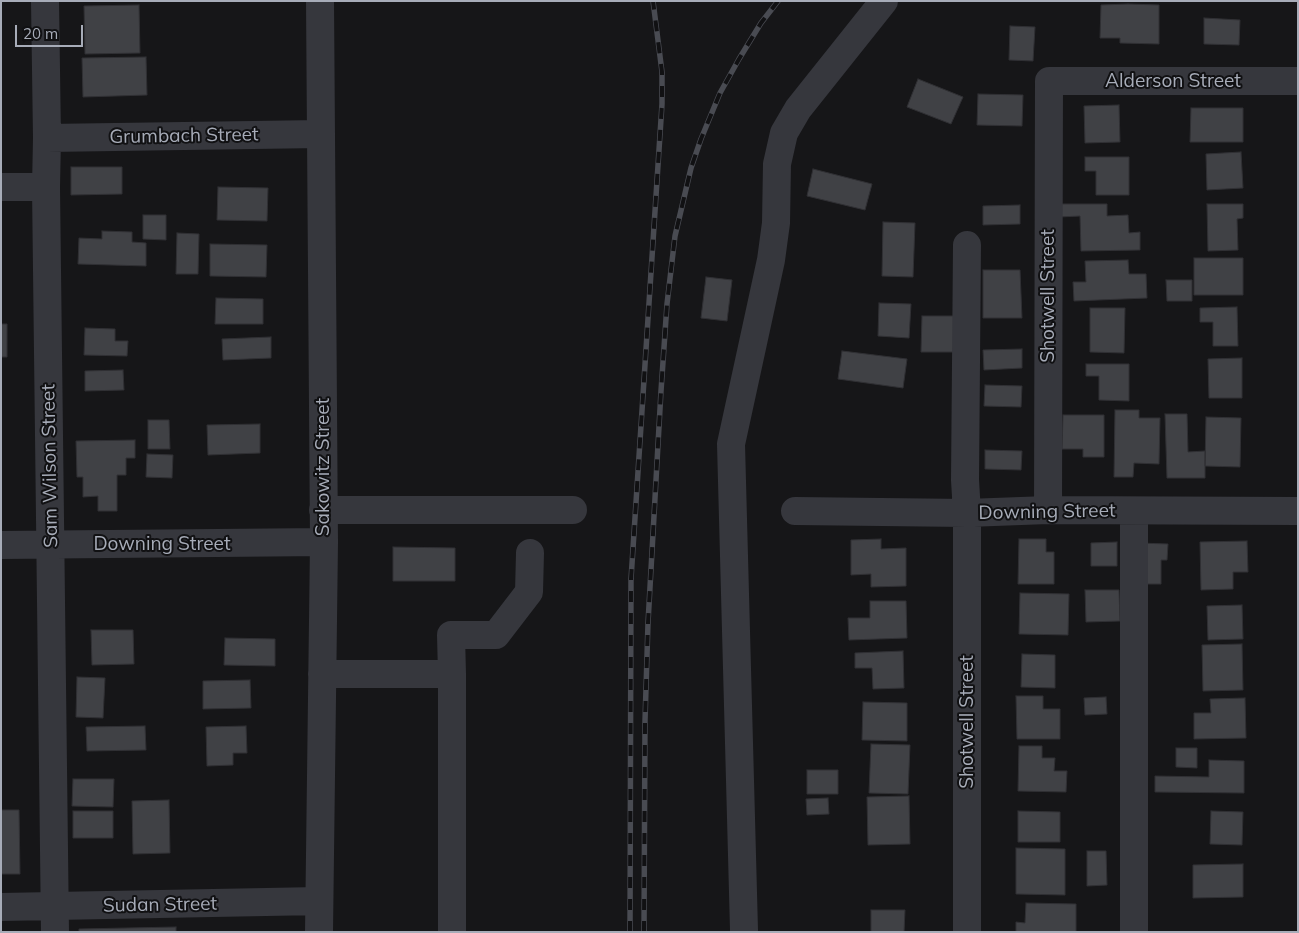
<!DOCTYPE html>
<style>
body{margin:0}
#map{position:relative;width:1299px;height:933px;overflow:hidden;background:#161618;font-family:Mulish,sans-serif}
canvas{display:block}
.frame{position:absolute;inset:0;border:2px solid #a7acb8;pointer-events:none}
.scale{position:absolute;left:15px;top:25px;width:68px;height:22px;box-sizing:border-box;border:2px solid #a7acb8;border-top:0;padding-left:6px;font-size:15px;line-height:18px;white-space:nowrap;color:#a7acb8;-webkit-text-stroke:4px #111113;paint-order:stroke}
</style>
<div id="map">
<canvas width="1299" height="933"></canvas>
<div class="frame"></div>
<div class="scale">20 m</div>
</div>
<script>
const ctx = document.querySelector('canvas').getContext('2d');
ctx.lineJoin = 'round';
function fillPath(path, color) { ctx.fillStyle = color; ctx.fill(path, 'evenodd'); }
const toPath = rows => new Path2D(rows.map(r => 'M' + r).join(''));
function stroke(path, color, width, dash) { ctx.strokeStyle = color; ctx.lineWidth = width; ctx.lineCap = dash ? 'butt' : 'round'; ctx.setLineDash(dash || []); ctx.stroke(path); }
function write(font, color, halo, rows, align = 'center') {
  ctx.font = font + ' Mulish,sans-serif'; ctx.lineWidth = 4; ctx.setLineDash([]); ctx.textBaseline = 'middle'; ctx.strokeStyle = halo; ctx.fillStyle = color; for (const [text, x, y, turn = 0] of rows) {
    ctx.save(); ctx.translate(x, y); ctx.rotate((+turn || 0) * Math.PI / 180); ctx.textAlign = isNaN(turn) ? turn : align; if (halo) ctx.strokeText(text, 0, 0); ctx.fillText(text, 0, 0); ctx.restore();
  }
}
const building = toPath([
 [1128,4,1159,5,1159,44,1120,43,1120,38,1100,38,1101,5,1128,4],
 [139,5,140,53,85,54,84,6,139,5],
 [1204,18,1240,20,1239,45,1204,44,1204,18],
 [1010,26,1035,27,1033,61,1009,60,1010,26],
 [146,57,147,95,83,97,82,58,146,57],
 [918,79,963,97,951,124,907,107,918,79],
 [978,94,1023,95,1022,126,977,125,978,94],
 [1119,105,1120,142,1085,143,1084,106,1119,105],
 [1191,108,1243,108,1243,142,1190,142,1191,108],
 [1241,152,1243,188,1207,190,1206,154,1241,152],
 [1085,157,1129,157,1129,195,1096,195,1096,171,1085,171,1085,157],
 [71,167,122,167,122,194,71,195,71,167],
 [813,169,872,184,865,210,807,196,813,169],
 [218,187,268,188,267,221,217,220,218,187],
 [1059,204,1107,204,1107,216,1128,215,1129,233,1140,232,1140,250,1081,251,1080,216,1059,217,1059,204],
 [1207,204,1243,204,1243,218,1237,219,1238,250,1208,251,1207,204],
 [1020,205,1020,224,983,225,983,206,1020,205],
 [143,215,166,215,166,240,143,239,143,215],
 [883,222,915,223,913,277,882,276,883,222],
 [102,231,132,232,132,242,146,243,146,266,78,264,79,238,102,239,102,231],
 [177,233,199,234,198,274,176,274,177,233],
 [210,244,267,245,266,277,210,276,210,244],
 [1194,258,1243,258,1243,295,1194,295,1194,258],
 [1128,260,1129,274,1146,274,1147,298,1074,301,1073,282,1086,282,1085,261,1128,260],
 [983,270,1020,270,1022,318,983,318,983,270],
 [706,277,732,280,727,321,701,318,706,277],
 [1166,280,1192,280,1192,301,1167,301,1166,280],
 [216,298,263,299,263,324,215,324,216,298],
 [879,303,911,304,909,338,878,336,879,303],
 [1237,307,1238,346,1213,346,1213,322,1200,322,1200,308,1237,307],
 [1090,308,1125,308,1124,353,1090,352,1090,308],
 [922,316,956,316,955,352,921,352,922,316],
 [1,324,7,324,7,357,1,357,1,324],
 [85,328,115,329,115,341,128,341,127,356,84,355,85,328],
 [271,337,271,358,223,360,222,339,271,337],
 [1022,349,1022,368,984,370,983,350,1022,349],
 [842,351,907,359,903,388,838,379,842,351],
 [1242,358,1242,398,1209,398,1208,359,1242,358],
 [1086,364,1129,364,1129,401,1099,400,1099,376,1086,376,1086,364],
 [123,370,124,390,85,391,85,371,123,370],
 [985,385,1022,386,1021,407,984,406,985,385],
 [1115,410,1139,410,1139,418,1160,418,1159,464,1134,463,1133,477,1114,477,1115,410],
 [1165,414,1187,414,1188,452,1205,451,1205,478,1167,478,1165,414],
 [1063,415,1104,415,1104,457,1083,457,1083,449,1062,449,1063,415],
 [1206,417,1241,418,1240,467,1205,466,1206,417],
 [148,420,169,420,170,449,148,449,148,420],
 [260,424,260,453,208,455,207,425,260,424],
 [135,440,135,458,126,458,126,475,117,475,117,511,98,511,98,496,83,497,83,477,77,477,76,441,135,440],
 [985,450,1022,451,1021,470,985,469,985,450],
 [147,454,173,455,172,478,146,477,147,454],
 [881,539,881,549,906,548,906,586,871,587,871,574,851,575,851,540,881,539],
 [1019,539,1046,539,1046,552,1054,552,1054,584,1018,584,1019,539],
 [1247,541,1248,572,1233,572,1233,589,1201,590,1200,542,1247,541],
 [1117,542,1117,566,1091,566,1091,543,1117,542],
 [1139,543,1168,544,1167,560,1161,560,1161,584,1139,584,1139,543],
 [393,547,455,548,455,581,393,581,393,547],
 [1085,590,1119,590,1120,621,1086,622,1085,590],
 [1020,593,1069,594,1068,635,1019,634,1020,593],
 [870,601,906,601,907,638,849,640,848,618,870,618,870,601],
 [1242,605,1243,639,1208,640,1207,606,1242,605],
 [91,630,133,630,134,664,92,665,91,630],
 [225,638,275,639,275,666,224,665,225,638],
 [1242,644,1243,690,1203,691,1202,645,1242,644],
 [903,651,904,688,873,689,872,668,855,668,855,653,903,651],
 [1022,654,1055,655,1055,688,1021,687,1022,654],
 [77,677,105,678,103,718,76,717,77,677],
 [250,680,251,708,203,709,203,681,250,680],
 [1016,696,1043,696,1043,709,1060,709,1060,739,1017,739,1016,696],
 [1106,697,1107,714,1085,715,1084,698,1106,697],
 [1245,698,1246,738,1194,739,1194,713,1211,713,1210,699,1245,698],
 [863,702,907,703,907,741,862,740,863,702],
 [145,726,146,750,87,751,86,727,145,726],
 [246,726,247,753,233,753,233,765,207,766,206,727,246,726],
 [871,744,910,745,908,794,869,793,871,744],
 [1019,746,1042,746,1042,758,1055,758,1054,771,1067,771,1066,792,1018,791,1019,746],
 [1176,748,1197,748,1197,768,1176,767,1176,748],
 [1209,760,1244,761,1244,793,1155,792,1155,776,1209,777,1209,760],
 [807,770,838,770,838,794,807,794,807,770],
 [73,779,114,779,113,807,72,806,73,779],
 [909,796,910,844,868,845,867,797,909,796],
 [828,798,829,814,807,815,806,799,828,798],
 [169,800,170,853,133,854,132,801,169,800],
 [1,810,19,810,20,874,1,874,1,810],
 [73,811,113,811,113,838,73,838,73,811],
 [1018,811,1060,812,1060,842,1018,842,1018,811],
 [1211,811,1243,812,1242,845,1210,844,1211,811],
 [1016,848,1065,849,1065,895,1016,894,1016,848],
 [1087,851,1106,851,1107,885,1087,886,1087,851],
 [1243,864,1243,897,1193,898,1193,865,1243,864],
 [1026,903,1076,904,1076,932,1016,932,1016,922,1025,923,1026,903],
 [871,910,905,910,904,932,871,932,871,910],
 [176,927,176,932,79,932,79,929,176,927]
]);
fillPath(building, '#404145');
stroke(building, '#303034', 1);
stroke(toPath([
 [45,1,47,138,46,187,55,932],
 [47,138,321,134],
 [1,187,46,187],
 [323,510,573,510],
 [1048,510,1049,81,1298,81],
 [795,511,967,513,1048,510,1298,511],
 [1,545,324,542],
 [322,674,452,674,452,932],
 [452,674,451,635,496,635,529,592,530,553],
 [1,907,319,901],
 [744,930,731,444,771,260,776,223,777,164,784,133,798,109,884,1],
 [319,932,324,542,320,1],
 [967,932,967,513,965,480,967,245],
 [1134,932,1134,511]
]), '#36373d', 28);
const rail = toPath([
 [630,932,631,579,662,104,662,72,653,1],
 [644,932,645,721,648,623,661,391,667,304,675,236,691,168,701,139,720,93,739,59,761,23,778,1]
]);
stroke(rail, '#494b52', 5.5);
stroke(rail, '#111113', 4, [11]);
write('19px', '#a7acb8', '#111113', [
 ["Alderson Street",1173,81],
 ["Grumbach Street",184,136,-1],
 ["Shotwell Street",1048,296,-90],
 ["Sam Wilson Street",50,466,-91],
 ["Sakowitz Street",323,467,-90],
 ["Downing Street",1047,512,-1],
 ["Downing Street",162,544],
 ["Shotwell Street",967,722,-90],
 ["Sudan Street",160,905,-1]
]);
</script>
